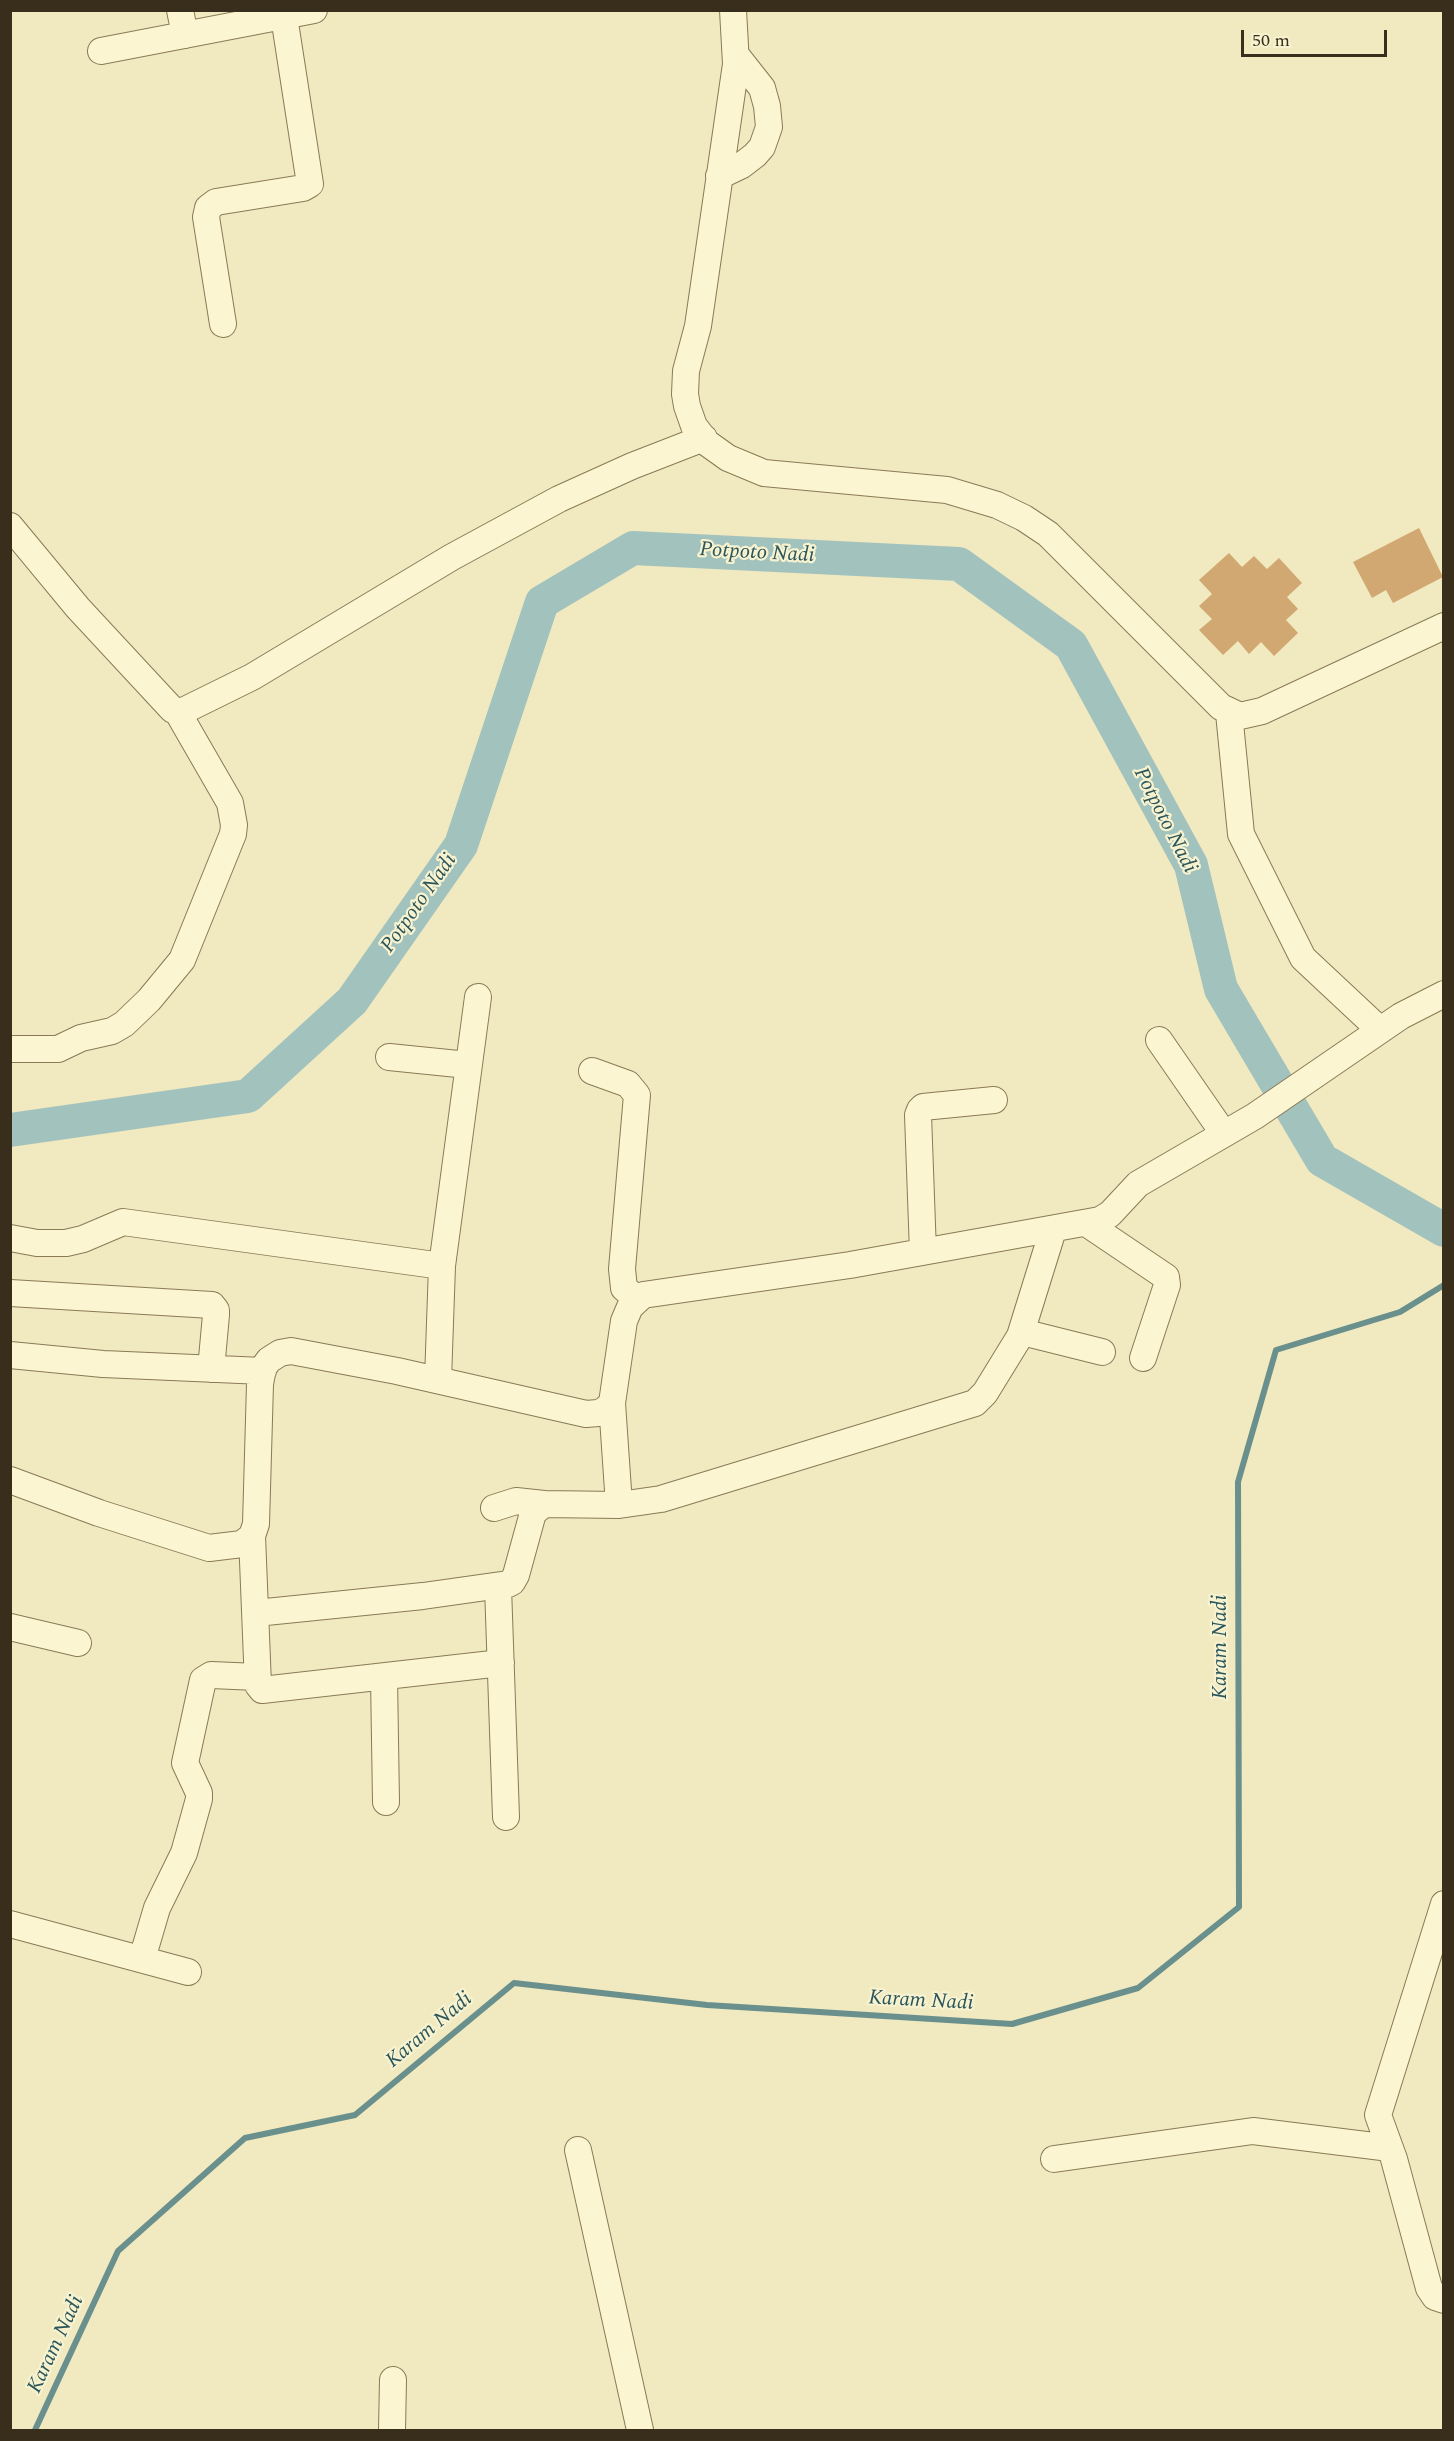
<!DOCTYPE html>
<style>
body{margin:0}
#map{position:relative;width:1454px;height:2441px;overflow:hidden;background:#f1e9bf;font-family:Spectral,serif}
canvas{display:block}
.frame{position:absolute;inset:0;border:12px solid #392e1c;pointer-events:none}
.scale{position:absolute;left:1241px;top:30px;width:146px;height:27px;box-sizing:border-box;border:3px solid #392e1c;border-top:0;padding-left:8px;font-size:18px;line-height:21px;white-space:nowrap;color:#392e1c;-webkit-text-stroke:4px #f7f2cf;paint-order:stroke}
</style>
<div id="map">
<canvas width="1454" height="2441"></canvas>
<div class="frame"></div>
<div class="scale">50 m</div>
</div>
<script>
const ctx = document.querySelector('canvas').getContext('2d');
ctx.lineJoin = 'round';
const toPath = rows => new Path2D(rows.map(r => 'M' + r).join(''));
function stroke(path, color, width, dash) { ctx.strokeStyle = color; ctx.lineWidth = width; ctx.lineCap = dash ? 'butt' : 'round'; ctx.setLineDash(dash || []); ctx.stroke(path); }
function fillPath(path, color) { ctx.fillStyle = color; ctx.fill(path, 'evenodd'); }
function write(font, color, halo, rows, align = 'center') {
  ctx.font = font + ' Spectral,serif'; ctx.lineWidth = 4.5; ctx.setLineDash([]); ctx.textBaseline = 'middle'; ctx.strokeStyle = halo; ctx.fillStyle = color; for (const [text, x, y, turn = 0] of rows) {
    ctx.save(); ctx.translate(x, y); ctx.rotate((+turn || 0) * Math.PI / 180); ctx.textAlign = isNaN(turn) ? turn : align; if (halo) ctx.strokeText(text, 0, 0); ctx.fillText(text, 0, 0); ctx.restore();
  }
}
stroke(toPath([
 [35,2430,118,2251,245,2138,355,2115,514,1983,707,2005,1012,2024,1138,1988,1239,1907,1238,1482,1276,1350,1400,1312,1444,1285]
]), '#69908d', 6);
stroke(toPath([
 [10,1130,248,1096,352,1001,461,845,542,602,633,548,959,564,1071,645,1191,865,1221,989,1322,1160,1444,1230]
]), '#a2c2be', 34);
fillPath(toPath([
 [1419,528,1443,577,1393,603,1386,590,1372,598,1353,562],
 [1229,553,1242,567,1254,556,1267,569,1279,558,1302,583,1287,597,1298,609,1286,620,1298,633,1274,656,1261,642,1249,654,1238,641,1223,655,1199,630,1212,619,1199,606,1212,594,1199,580]
]), '#d1a872');
const minor = toPath([
 [180,10,185,35],
 [733,10,736,64,698,326,686,371,685,394,687,406,694,426,707,443,728,458,764,473,947,490,997,505,1024,518,1048,534,1221,707,1240,716,1262,711,1444,626],
 [101,51,314,10],
 [719,176,742,165,755,155,762,147,769,127,767,106,762,88,736,55],
 [223,324,206,217,208,208,216,202,303,188,310,184,283,10],
 [10,526,78,608,169,706,173,710,181,712,252,677,452,557,559,499,632,466,704,438],
 [1229,713,1241,834,1303,958,1380,1030],
 [1159,1040,1224,1134],
 [10,1049,58,1049,81,1038,112,1031,124,1024,149,1000,182,960,233,834,234,825,230,803,177,711],
 [389,1057,468,1065],
 [592,1071,628,1084,637,1095,622,1269,624,1288,637,1299],
 [1086,1223,1166,1277,1167,1285,1143,1358],
 [10,1238,37,1243,66,1243,83,1239,123,1222,442,1266],
 [923,1252,918,1115,920,1110,923,1107,994,1100],
 [10,1293,212,1305,216,1310,216,1315,211,1369],
 [1022,1332,1102,1352],
 [10,1355,103,1364,263,1371],
 [438,1380,442,1266,478,997],
 [612,1403,619,1505],
 [10,1480,99,1513,209,1548,242,1544,252,1536,256,1524,260,1384,263,1368,269,1360,280,1353,291,1351,397,1371,586,1414,598,1413,605,1410,612,1403,624,1321,630,1307,643,1295,850,1265,1100,1220,1110,1214,1138,1184,1255,1116,1401,1016,1444,994],
 [494,1508,516,1501,544,1504],
 [252,1536,258,1685,262,1690,501,1663],
 [498,1587,506,1817],
 [256,1613,423,1596,508,1584,512,1582,516,1575,533,1513,544,1504,619,1505,661,1499,975,1403,985,1393,1020,1336,1053,1230],
 [10,1627,78,1643],
 [384,1677,386,1802],
 [1444,1904,1378,2115,1394,2159,1429,2288,1435,2297,1444,2300],
 [10,1924,188,1972],
 [142,1959,157,1908,184,1853,199,1799,199,1793,185,1763,203,1680,211,1675,257,1677],
 [578,2150,640,2430],
 [1054,2159,1253,2131,1390,2148],
 [392,2430,393,2380]
]);
stroke(minor, '#8a7a56', 28);
stroke(minor, '#fbf5d2', 26);
write('italic 21px', '#2a555a', '#f7f2cf', [
 ["Potpoto Nadi",757,554,3],
 ["Potpoto Nadi",1164,821,63],
 ["Potpoto Nadi",420,904,-55],
 ["Karam Nadi",1222,1647,-90],
 ["Karam Nadi",921,2002,3],
 ["Karam Nadi",430,2031,-40],
 ["Karam Nadi",57,2345,-65]
]);
</script>
